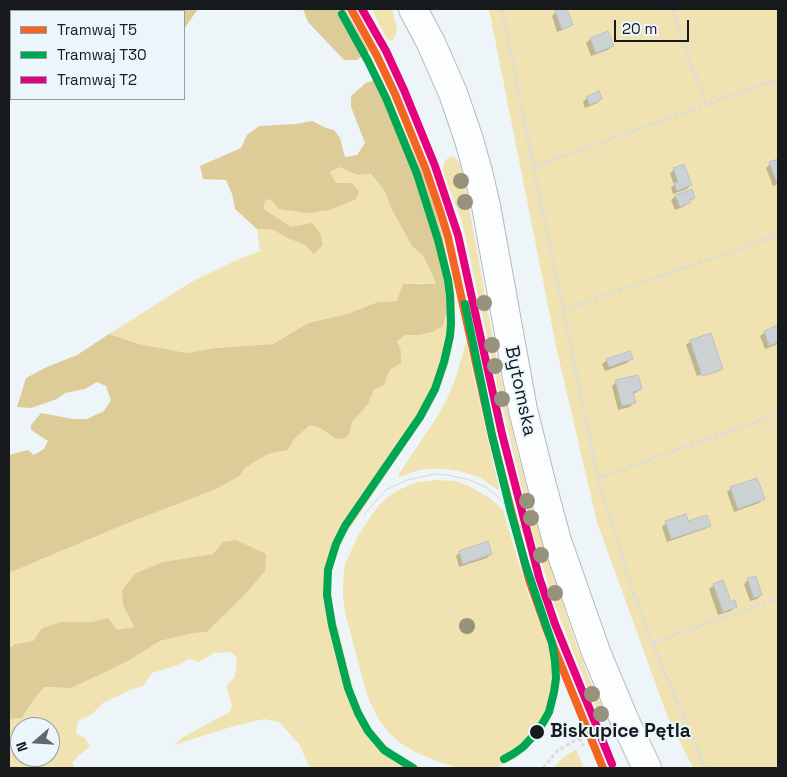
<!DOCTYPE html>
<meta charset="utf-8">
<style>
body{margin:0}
#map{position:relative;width:787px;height:777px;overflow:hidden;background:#eef5f8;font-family:"Space Grotesk",sans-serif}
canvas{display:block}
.frame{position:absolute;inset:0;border:10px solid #161a1c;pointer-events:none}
.legend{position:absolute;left:10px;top:10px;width:175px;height:90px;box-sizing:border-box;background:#eaf6fc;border:1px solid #959ea2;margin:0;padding:6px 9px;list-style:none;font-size:15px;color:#161a1c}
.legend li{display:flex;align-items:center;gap:10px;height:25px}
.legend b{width:25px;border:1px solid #959ea2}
.north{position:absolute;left:10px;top:717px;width:50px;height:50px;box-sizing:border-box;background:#eaf6fc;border:1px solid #959ea2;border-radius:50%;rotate:251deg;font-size:14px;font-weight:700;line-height:20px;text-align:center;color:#161a1c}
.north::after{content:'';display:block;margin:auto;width:18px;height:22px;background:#626769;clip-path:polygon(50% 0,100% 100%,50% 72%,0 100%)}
.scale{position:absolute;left:614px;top:20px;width:75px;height:22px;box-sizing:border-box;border:2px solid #161a1c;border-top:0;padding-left:6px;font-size:15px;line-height:18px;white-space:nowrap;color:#161a1c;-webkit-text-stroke:4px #eaf6fc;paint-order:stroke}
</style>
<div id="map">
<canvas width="787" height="777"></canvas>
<div class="frame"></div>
<ul class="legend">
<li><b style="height:6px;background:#f26522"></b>Tramwaj T5</li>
<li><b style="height:6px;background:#00a651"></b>Tramwaj T30</li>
<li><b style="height:6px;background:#e5007d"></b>Tramwaj T2</li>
</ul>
<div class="north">N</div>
<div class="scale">20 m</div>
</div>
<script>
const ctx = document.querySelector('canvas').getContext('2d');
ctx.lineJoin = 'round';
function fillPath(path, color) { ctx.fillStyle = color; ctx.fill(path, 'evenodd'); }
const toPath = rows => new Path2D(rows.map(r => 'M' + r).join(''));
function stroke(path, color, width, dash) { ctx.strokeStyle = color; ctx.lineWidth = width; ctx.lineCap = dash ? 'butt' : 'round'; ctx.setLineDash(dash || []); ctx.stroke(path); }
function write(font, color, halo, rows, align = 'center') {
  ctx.font = font + ' "Space Grotesk",sans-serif'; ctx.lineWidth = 4; ctx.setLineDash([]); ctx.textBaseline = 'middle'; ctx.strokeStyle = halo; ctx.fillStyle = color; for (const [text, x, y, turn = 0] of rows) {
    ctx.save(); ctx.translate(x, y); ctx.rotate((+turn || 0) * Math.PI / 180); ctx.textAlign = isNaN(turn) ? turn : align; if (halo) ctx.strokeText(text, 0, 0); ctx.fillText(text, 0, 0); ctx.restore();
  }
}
fillPath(toPath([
 [372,9,392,9,397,29,395,37,392,41,386,38],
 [489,9,778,9,778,768,693,768,668,718,597,522,557,351],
 [450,156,456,158,460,164,464,179,495,350,516,447,530,500,571,629,589,678,606,715,600,718,555,606,534,538,498,389,468,248,461,219,445,178,443,168,445,161],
 [340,166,357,175,370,174,385,192,392,210,412,246,424,257,436,285,417,283,397,301,378,302,347,314,308,323,273,344,216,348,187,353,139,344,109,334,193,281,237,260,260,251,257,229,273,230,290,239,305,245,314,254,291,227,264,209,265,201,270,199,336,184,330,172],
 [455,303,455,325,452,349,449,363,440,387,429,410,345,536,334,560,331,577,332,600,335,617,354,692,363,715,372,729,381,740,397,755,423,768,310,768,299,744,279,722,264,719,234,726,174,745,183,737,230,712,232,706,226,686,235,677,237,657,230,652,214,653,199,662,189,659,178,665,152,673,143,686,130,690,103,703,91,715,78,721,76,734,85,738,90,747,78,756,72,763,75,768,9,768,9,720,10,719,22,718,30,705,44,687,71,688,97,676,128,661,160,641,194,633,207,632,222,617,223,542,213,554,162,562,136,573,123,605,134,627,116,630,108,618,91,622,61,622,42,628,33,641,15,644,9,648,9,573,123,525,216,489,240,476,245,468,268,454,288,450,295,438,310,424,320,428,336,439,350,432,352,422,371,398,374,390,384,385,390,370,401,363,401,351,397,341,406,335,419,335,432,332,445,321,446,315,450,309],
 [20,727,50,727,50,757,20,757],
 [466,342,499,489,498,490,481,478,459,471,447,469,426,469,416,471,399,477,398,475,435,420,447,399,456,377],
 [436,480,456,481,469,486,490,498,503,510,528,594,560,676,560,684,555,707,545,726,539,735,528,748,515,759,500,766,491,768,459,768,442,763,415,752,400,743,389,733,379,720,369,700,365,687,345,613,343,597,343,582,345,564,359,534,369,519,379,505,388,497,398,490,418,482],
 [576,749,584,768,554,768,562,758]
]), '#f1e2b2');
fillPath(toPath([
 [47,9,198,9,184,29,184,11,42,11],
 [303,9,345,9,369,51,357,60,344,60,308,22],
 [381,78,422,172,436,212,443,239,453,286,455,303,450,309,446,315,443,326,432,332,419,335,406,335,397,341,401,351,401,363,390,370,384,385,374,390,368,404,352,422,350,432,346,438,336,439,320,428,310,425,295,438,288,450,268,454,245,468,240,476,216,489,123,525,9,573,9,455,28,450,34,455,44,449,48,441,31,430,31,425,41,413,73,419,87,419,104,411,111,400,106,386,97,382,85,389,65,393,57,399,31,408,17,407,26,378,47,367,77,355,109,334,139,344,187,353,216,348,273,344,308,323,347,314,378,302,397,301,403,284,436,284,424,257,412,246,392,210,385,192,371,174,357,175,340,167,330,172,336,183,351,183,359,191,356,199,330,210,307,213,279,209,270,199,265,201,264,209,291,227,312,223,320,233,323,245,314,254,305,245,290,239,273,230,257,229,235,209,232,194,226,180,203,179,200,166,241,148,247,135,259,126,296,124,312,121,326,128,334,130,340,138,345,157,357,155,365,143,351,107,351,96,366,83],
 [236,540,266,554,265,571,246,593,207,632,194,633,160,641,128,661,97,676,71,688,44,687,30,705,22,718,10,719,9,720,9,648,15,644,33,641,42,628,61,622,91,622,108,618,117,630,134,627,123,605,122,590,136,573,162,562,213,554,223,542]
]), '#ddcc98');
fillPath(toPath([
 [13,9,49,9,44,11,14,11],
 [565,9,571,24,567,28,557,32,552,16,556,12],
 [591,39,612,46,608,50,591,56,586,43],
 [587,98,601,99,597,103,585,108,583,102],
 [778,160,778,184,773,186,766,168,770,164],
 [674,169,691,185,687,189,673,194,671,188,674,185,670,174],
 [691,190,694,197,685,206,675,210,671,200,675,196],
 [778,327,778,344,765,349,760,336,765,332],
 [691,341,722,368,718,372,698,379,719,371,719,369,697,376,686,345],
 [631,359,627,363,605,371,602,364,607,360],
 [616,382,640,389,636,393,632,394,634,402,630,407,618,410,612,386],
 [731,488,763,499,759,503,734,512,727,492],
 [666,523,688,523,710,525,705,529,667,542,662,527],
 [460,552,491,554,487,558,459,567,456,556],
 [748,580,761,595,757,599,750,601,744,584],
 [714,585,735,606,731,611,718,615,709,589]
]), '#0003');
const building = toPath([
 [19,9,47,9,42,11,20,11,19,9],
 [561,9,567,9,573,25,562,29,555,11,561,9],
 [608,31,614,46,596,53,590,38,608,31],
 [599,91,602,99,590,105,586,97,599,91],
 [778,159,778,182,777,183,769,162,778,159],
 [684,164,692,185,677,191,674,183,678,182,673,168,684,164],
 [692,189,695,198,690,200,691,202,680,207,675,195,692,189],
 [778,325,778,342,769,346,764,331,778,325],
 [711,333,723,369,702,376,690,340,711,333],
 [630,351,633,359,609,367,606,359,630,351],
 [638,375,642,389,633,392,636,403,622,406,615,380,638,375],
 [757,478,765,499,738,509,730,487,757,478],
 [686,514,688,521,707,515,711,526,671,539,665,521,686,514],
 [488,541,492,554,463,564,459,551,488,541],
 [756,576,762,595,754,598,747,578,756,576],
 [723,580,731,602,735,600,737,607,723,612,713,584,723,580]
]);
fillPath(building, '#ccd1d3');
stroke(building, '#bcc2c4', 1);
const tertiary = toPath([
 [413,9,431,43,453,93,469,140,478,172,486,206,523,410,541,482,557,541,596,652,624,719,647,768]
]);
stroke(tertiary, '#b4b9bb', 30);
stroke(toPath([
 [502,9,536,179,598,478,632,589,652,643,706,768],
 [672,9,706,105],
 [533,167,778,79],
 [563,310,778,235],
 [598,478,778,414],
 [652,643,778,598],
 [579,738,584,746],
 [543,768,557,751,579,738,601,729]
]), '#dadcde', 3, [4, 2.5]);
stroke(tertiary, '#fcfefe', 28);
stroke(toPath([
 [364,515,376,501,386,490,407,480,435,474,447,475,466,479,473,481,487,488,495,494,510,509,524,533,535,563],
 [437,768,438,768]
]), '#d4d6d7', 1);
stroke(toPath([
 [351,9,377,56,395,94,426,170,440,211,448,237,492,436,529,580,546,628,603,768]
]), '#f26522', 8);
stroke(toPath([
 [342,14,368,61,386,98,417,174,438,240,448,280,450,295,451,323,450,336,444,362,435,389,420,417,345,526,336,544,328,570,327,595,332,625,348,688,358,713,368,731,384,750,413,768],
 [465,304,492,435,511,513,526,566,552,643,555,661,556,678,554,692,549,712,544,721,537,732,523,747,513,754,504,759]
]), '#00a651', 8);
stroke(toPath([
 [362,9,386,51,404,90,435,166,458,235,502,434,539,577,555,624,612,764]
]), '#e5007d', 8);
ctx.fillStyle = '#97927c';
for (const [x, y] of [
 [461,181],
 [465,202],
 [484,303],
 [492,345],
 [495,366],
 [502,399],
 [527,501],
 [531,518],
 [541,555],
 [555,593],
 [467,626],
 [592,694],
 [601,714]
]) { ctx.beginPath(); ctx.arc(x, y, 8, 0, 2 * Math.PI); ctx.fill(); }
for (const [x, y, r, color] of [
 [537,732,8,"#161a1c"]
]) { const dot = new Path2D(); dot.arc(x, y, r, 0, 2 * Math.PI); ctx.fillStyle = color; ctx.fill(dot); stroke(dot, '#eaf6fc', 2); }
write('19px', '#161a1c', '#eaf6fc', [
 ["Bytomska",520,391,78]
]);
write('bold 19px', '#161a1c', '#eaf6fc', [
 ["Biskupice Pętla",550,732]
], 'left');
</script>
